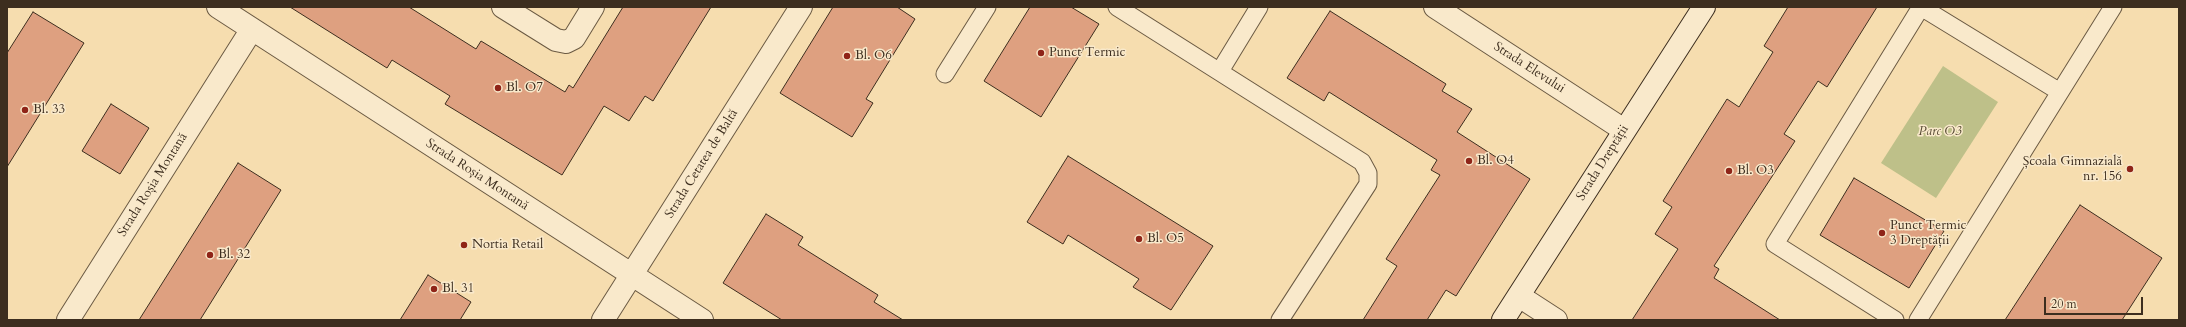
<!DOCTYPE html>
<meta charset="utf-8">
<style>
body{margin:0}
#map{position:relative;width:2186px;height:327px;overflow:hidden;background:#f6ddaf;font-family:Cardo,serif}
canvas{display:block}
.frame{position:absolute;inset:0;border:8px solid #3d2e1f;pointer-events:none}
.scale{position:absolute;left:2044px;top:297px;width:99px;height:18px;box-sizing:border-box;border:2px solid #3d2e1f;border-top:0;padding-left:5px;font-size:12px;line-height:14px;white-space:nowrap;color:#3d2e1f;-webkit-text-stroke:3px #f9e9cb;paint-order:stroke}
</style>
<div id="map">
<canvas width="2186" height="327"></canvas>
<div class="frame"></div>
<div class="scale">20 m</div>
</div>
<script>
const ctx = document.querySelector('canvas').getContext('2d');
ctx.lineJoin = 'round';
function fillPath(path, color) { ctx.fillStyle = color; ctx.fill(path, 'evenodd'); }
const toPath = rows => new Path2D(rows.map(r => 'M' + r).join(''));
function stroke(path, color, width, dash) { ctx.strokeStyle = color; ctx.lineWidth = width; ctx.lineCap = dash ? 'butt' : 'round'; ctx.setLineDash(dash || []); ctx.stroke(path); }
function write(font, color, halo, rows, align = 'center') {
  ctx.font = font + ' Cardo,serif'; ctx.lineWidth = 3; ctx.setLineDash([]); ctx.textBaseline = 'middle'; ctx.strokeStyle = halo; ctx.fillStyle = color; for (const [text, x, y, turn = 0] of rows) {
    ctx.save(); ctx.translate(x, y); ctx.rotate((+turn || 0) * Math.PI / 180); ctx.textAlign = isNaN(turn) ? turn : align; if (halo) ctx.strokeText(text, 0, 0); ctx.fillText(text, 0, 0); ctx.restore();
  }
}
fillPath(toPath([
 [1943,66,1998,102,1936,198,1881,163]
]), '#bec089');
const building = toPath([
 [290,7,409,7,476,49,481,41,565,92,569,85,573,88,623,7,711,7,653,101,645,96,629,121,604,106,562,175,445,104,450,96,392,60,387,68,290,7],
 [833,7,897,7,915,19,866,99,873,103,852,137,780,93,833,7],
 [1030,7,1071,7,1099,24,1041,117,984,81,1030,7],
 [1788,7,1877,7,1827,87,1818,81,1784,134,1795,141,1714,266,1719,269,1714,278,1780,320,1632,320,1678,249,1655,234,1672,207,1663,201,1727,99,1739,107,1773,52,1764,46,1788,7],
 [1330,11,1446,84,1442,91,1472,109,1457,132,1530,179,1456,296,1446,290,1427,320,1363,320,1397,266,1386,259,1440,175,1431,170,1437,160,1329,92,1324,101,1287,78,1330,11],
 [33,12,84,43,7,167,7,53,33,12],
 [111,104,149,128,120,174,82,151,111,104],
 [1068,156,1213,246,1171,310,1133,287,1139,279,1068,235,1063,244,1027,222,1068,156],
 [238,163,281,190,200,320,139,320,238,163],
 [1854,178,1944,231,1909,288,1820,235,1854,178],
 [2080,205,2162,258,2122,320,2005,320,2080,205],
 [766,214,803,237,798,245,878,295,874,302,903,320,782,320,723,283,766,214],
 [428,275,471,302,460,320,400,320,428,275]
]);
fillPath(building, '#dea080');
stroke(building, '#3d2e1f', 1);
const lane = toPath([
 [1117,7,1362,162,1368,173,1368,184,1280,320],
 [1220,71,1259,7],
 [945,74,987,7],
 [1895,320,1775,244,1921,7,2060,92],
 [1918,320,2113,7]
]);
const street = toPath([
 [218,7,702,320],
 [503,7,556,40,566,42,574,38,593,7],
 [1435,7,1624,130],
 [1519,296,1556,320],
 [68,320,252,29],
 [603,320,801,7]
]);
const secondary = toPath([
 [1503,320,1704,7]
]);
stroke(lane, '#6b5a43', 19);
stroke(street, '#6b5a43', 24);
stroke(secondary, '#3d2e1f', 24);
stroke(lane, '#f9e9cb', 17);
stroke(street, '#f9e9cb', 22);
stroke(secondary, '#f9e9cb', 22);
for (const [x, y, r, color] of [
 [1041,53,4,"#8f2418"],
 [847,56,4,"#8f2418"],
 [498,88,4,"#8f2418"],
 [25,110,4,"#8f2418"],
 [1469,161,4,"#8f2418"],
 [2130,169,4,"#8f2418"],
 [1729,171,4,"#8f2418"],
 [1882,233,4,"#8f2418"],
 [1139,239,4,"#8f2418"],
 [464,245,4,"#8f2418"],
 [210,255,4,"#8f2418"],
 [434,289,4,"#8f2418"]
]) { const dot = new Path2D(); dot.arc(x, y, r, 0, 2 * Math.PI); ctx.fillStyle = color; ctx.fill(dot); stroke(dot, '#f9e9cb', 1.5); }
write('13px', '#3d2e1f', '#f9e9cb', [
 ["Punct Termic",1049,53],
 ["Bl. O6",855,56],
 ["Bl. O7",506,88],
 ["Bl. 33",33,110],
 ["Bl. O4",1477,161],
 ["Școala Gimnazială",2122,162,"right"],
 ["nr. 156",2122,177,"right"],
 ["Bl. O3",1737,171],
 ["Punct Termic",1890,226],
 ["3 Dreptății",1890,241],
 ["Bl. O5",1147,239],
 ["Nortia Retail",472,245],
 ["Bl. 32",218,255],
 ["Bl. 31",442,289]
], 'left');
write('13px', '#3d2e1f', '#f9e9cb', [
 ["Strada Elevului",1529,68,33],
 ["Strada Dreptății",1603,163,-58],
 ["Strada Cetatea de Baltă",702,164,-58],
 ["Strada Roșia Montană",477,175,33],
 ["Strada Roșia Montană",153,185,-58]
]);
write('italic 13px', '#574b34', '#f9e9cb', [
 ["Parc O3",1940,132]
]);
</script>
